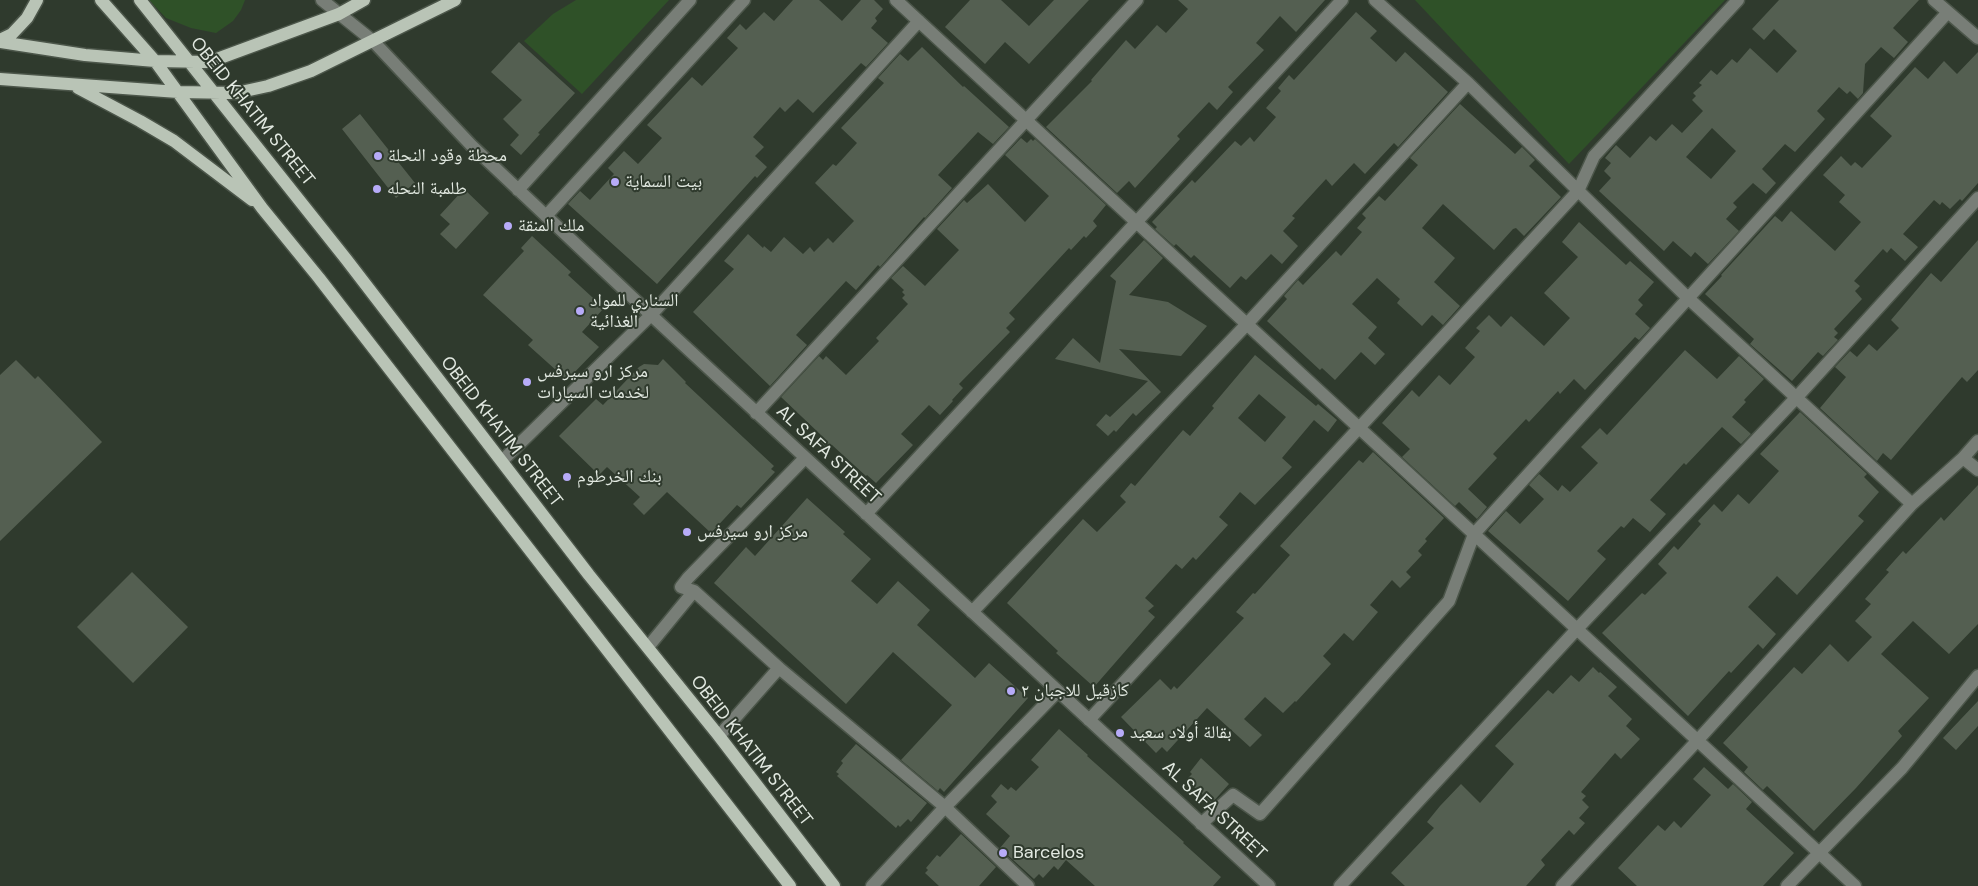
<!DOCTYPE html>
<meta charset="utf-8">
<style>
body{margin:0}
canvas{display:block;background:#2f3a2d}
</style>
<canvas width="1978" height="886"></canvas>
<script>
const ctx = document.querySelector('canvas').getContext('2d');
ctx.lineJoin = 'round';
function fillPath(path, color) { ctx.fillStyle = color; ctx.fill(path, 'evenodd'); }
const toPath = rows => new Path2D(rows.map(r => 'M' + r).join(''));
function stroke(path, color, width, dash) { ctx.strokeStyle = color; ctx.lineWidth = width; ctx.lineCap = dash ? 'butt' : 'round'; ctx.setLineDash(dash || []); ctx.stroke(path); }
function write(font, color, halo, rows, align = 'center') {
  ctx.font = font + ' "DM Sans","Noto Naskh Arabic",sans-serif'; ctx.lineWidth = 4; ctx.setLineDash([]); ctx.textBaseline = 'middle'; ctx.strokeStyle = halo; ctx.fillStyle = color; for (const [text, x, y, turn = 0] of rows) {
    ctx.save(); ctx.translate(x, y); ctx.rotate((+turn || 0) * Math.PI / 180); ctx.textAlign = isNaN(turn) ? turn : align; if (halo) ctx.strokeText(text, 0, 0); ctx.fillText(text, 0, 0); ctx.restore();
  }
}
fillPath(toPath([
 [149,0,245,0,241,10,233,21,216,33,191,28,166,18],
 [576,0,669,0,582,94,524,41,553,14],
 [1415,0,1725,0,1569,164]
]), '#2f5128');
fillPath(toPath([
 [793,0,819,0,842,21,861,0,874,0,883,9,875,18,877,21,871,28,888,43,866,67,861,63,813,113,798,99,785,112,780,107,753,137,764,147,755,156,767,167,757,178,755,176,657,284,568,204,580,191,590,200,614,174,608,168,624,151,638,164,662,138,647,125,692,77,702,86,738,48,727,38,740,24,746,30,764,12,774,21],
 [970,0,1001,0,1029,26,1054,0,1089,0,1029,64,1005,42,985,64,945,27],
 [1178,0,1325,0,1296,32,1280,16,1256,43,1264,50,1228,87,1233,92,1217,110,1209,102,1177,136,1180,139,1135,188,1129,181,1117,193,1046,127,1092,81,1091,80,1126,40,1135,49,1157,25,1166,33,1188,9],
 [1779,0,1919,0,1893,28,1908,42,1894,58,1881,47,1865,64,1863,93,1858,99,1850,91,1847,94,1839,87,1817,111,1825,119,1795,152,1785,144,1762,169,1776,183,1766,194,1753,183,1733,203,1737,207,1726,219,1739,231,1708,264,1695,252,1691,257,1673,241,1664,251,1599,191,1611,178,1604,171,1611,163,1605,158,1616,145,1630,158,1650,136,1656,141,1672,124,1682,133,1703,111,1692,100,1696,96,1693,93,1702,85,1699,83,1711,70,1717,75,1732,59,1737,63,1750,48,1777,73,1797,51,1774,29,1764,40,1752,29],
 [1712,128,1736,151,1711,179,1686,157],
 [1356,12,1377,31,1370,38,1396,62,1405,52,1448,92,1398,147,1394,143,1365,174,1354,163,1332,186,1326,179,1292,216,1295,218,1283,231,1298,246,1282,264,1271,254,1246,280,1241,276,1230,288,1194,255,1191,258,1176,244,1174,246,1155,229,1157,227,1152,222,1192,180,1195,183,1235,141,1241,146,1250,137,1254,142,1276,117,1266,108,1281,91,1278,88,1289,75,1294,80],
 [519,42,575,93,538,133,540,134,521,155,510,145,519,135,503,119,522,100,491,72],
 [922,47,963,87,964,86,1009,127,993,144,978,132,938,175,952,188,925,218,924,217,880,267,878,265,856,290,846,281,796,335,807,345,770,386,693,312,734,269,724,261,748,234,763,248,764,246,771,252,784,237,803,254,810,247,814,252,828,238,833,243,854,221,815,183,833,164,836,166,857,143,841,128,884,83,878,78,900,54,908,61],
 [1978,52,1978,183,1962,201,1960,199,1950,209,1942,202,1940,205,1934,200,1903,234,1918,247,1905,261,1891,248,1887,253,1883,249,1854,281,1860,286,1855,291,1862,299,1834,329,1838,333,1834,337,1838,340,1823,356,1818,352,1792,381,1750,344,1754,339,1705,294,1722,276,1721,275,1775,216,1782,222,1791,211,1835,251,1861,222,1839,202,1845,195,1823,175,1841,156,1851,166,1855,162,1862,168,1892,136,1870,116,1915,67,1928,79,1944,61,1957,74],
 [1460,104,1515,154,1522,147,1535,160,1529,166,1561,197,1524,236,1516,228,1513,229,1494,250,1443,204,1422,228,1455,258,1434,282,1460,306,1443,325,1432,315,1422,326,1397,303,1400,299,1377,278,1352,304,1377,327,1368,338,1385,354,1375,365,1361,352,1335,380,1322,368,1320,370,1267,321,1287,299,1284,296,1298,280,1303,285,1336,251,1341,256,1362,232,1357,228,1366,218,1362,214,1379,196,1385,201,1418,165,1410,158],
 [360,114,415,183,396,198,342,129],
 [1021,138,1027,143,1031,139,1033,141,1035,139,1106,205,1093,221,1097,226,1086,238,1084,236,1071,250,1069,248,1009,313,1015,319,1006,328,1010,332,959,384,963,388,952,400,953,401,940,415,929,405,901,434,913,445,876,483,867,475,866,476,832,445,828,449,817,439,821,435,781,397,819,356,823,360,826,356,846,375,879,341,876,338,908,304,902,298,905,295,902,292,904,290,891,278,903,266,925,286,959,250,937,229,964,200,967,203,988,184,1025,222,1049,196,1005,155],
 [464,189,489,213,456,249,440,234,450,224,440,215],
 [1579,222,1626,265,1630,261,1654,282,1638,300,1643,305,1635,314,1650,328,1639,340,1635,337,1585,390,1574,379,1560,394,1558,391,1529,422,1526,419,1493,454,1497,458,1468,489,1487,507,1477,519,1459,502,1455,506,1402,457,1410,449,1382,423,1412,390,1419,397,1439,375,1450,385,1475,357,1465,348,1480,331,1476,328,1489,315,1501,327,1511,316,1544,346,1570,318,1544,293,1578,257,1562,242],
 [532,236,571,272,568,275,604,308,582,332,599,347,567,380,528,345,533,340,483,295,524,251,521,248],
 [1144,240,1163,258,1129,295,1168,302,1207,326,1181,356,1119,349,1161,392,1136,416,1133,413,1116,432,1114,430,1108,436,1096,425,1106,414,1110,417,1148,381,1055,359,1073,338,1100,363,1116,281,1110,276],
 [1978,240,1978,370,1967,382,1962,377,1891,460,1883,453,1877,461,1820,408,1846,377,1835,367,1850,351,1857,357,1869,344,1877,351,1899,328,1891,320,1931,273,1941,282],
 [1685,350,1717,379,1739,356,1764,379,1744,400,1746,402,1732,417,1751,434,1741,444,1722,427,1686,465,1684,463,1650,500,1666,514,1650,532,1633,518,1624,528,1621,526,1597,551,1606,559,1568,601,1488,531,1506,511,1520,524,1544,499,1529,485,1539,474,1558,491,1562,485,1570,492,1598,463,1581,447,1600,428,1607,435],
 [1255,355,1316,406,1318,404,1337,420,1328,432,1314,420,1282,458,1292,467,1255,505,1240,492,1219,517,1228,525,1196,560,1193,557,1182,569,1176,564,1145,598,1154,606,1148,611,1155,617,1094,687,1056,653,1058,651,1007,603,1083,519,1097,532,1126,502,1120,496,1131,483,1135,486,1183,430,1190,436,1214,408,1212,406],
 [1259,394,1286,417,1265,442,1238,418],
 [663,359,686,382,685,383,774,466,771,469,775,472,741,508,737,505,711,533,667,492,644,515,633,504,640,497,607,467,599,475,559,436,596,399,603,405,639,367,644,364,658,365],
 [16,360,35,379,38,376,102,442,0,541,0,375],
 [1800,412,1867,474,1864,477,1879,492,1858,516,1864,521,1797,595,1777,576,1748,607,1776,634,1763,649,1758,644,1731,673,1729,671,1688,716,1602,633,1642,593,1645,595,1667,573,1658,564,1674,546,1678,550,1701,524,1698,521,1714,504,1722,512,1738,494,1749,504,1779,471,1760,454],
 [1373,452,1444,518,1425,539,1427,541,1418,551,1422,555,1406,572,1411,577,1400,588,1392,580,1370,605,1378,612,1353,641,1344,633,1323,656,1331,664,1296,702,1295,701,1283,713,1265,697,1244,719,1262,735,1250,747,1207,708,1167,752,1162,747,1156,753,1121,717,1160,679,1171,690,1174,686,1177,689,1214,650,1244,618,1236,612,1253,593,1255,594,1290,555,1280,546,1359,460,1363,463],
 [1978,485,1978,624,1949,654,1913,621,1881,654,1929,698,1898,731,1902,736,1856,788,1814,831,1767,786,1763,790,1744,772,1748,767,1723,743,1794,667,1802,674,1830,644,1848,662,1872,637,1855,621,1871,604,1865,599,1889,572,1886,570,1903,551,1906,554,1941,517,1944,521],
 [807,498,845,532,843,534,871,559,851,581,877,604,898,581,930,610,917,625,975,678,989,663,1028,698,944,792,940,788,938,791,901,760,952,705,893,652,846,704,714,583,746,547,755,556],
 [132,572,188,627,133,683,77,627],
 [1593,667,1599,673,1600,672,1617,687,1608,696,1632,719,1626,726,1640,739,1621,759,1615,753,1581,792,1586,796,1582,800,1589,807,1579,818,1585,823,1574,835,1569,830,1541,860,1545,865,1526,886,1405,886,1391,873,1434,828,1427,822,1440,806,1461,784,1480,803,1514,764,1495,746,1548,690,1553,694,1571,675,1579,682],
 [1978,701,1978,726,1956,750,1943,738],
 [1059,729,1088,755,1087,756,1184,842,1183,843,1221,877,1213,886,1095,886,1066,860,1058,870,1054,866,1043,878,1039,874,1034,879,1000,848,1010,836,986,814,997,802,991,796,1001,784,1008,790,1011,787,1016,791,1039,767,1031,760],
 [856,744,927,803,911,822,908,819,900,827,898,825,896,828,837,776,839,774,836,772,843,763,841,761],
 [1201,758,1229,784,1212,803,1186,780,1192,774,1190,772],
 [1704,767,1728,789,1733,784,1752,802,1746,809,1794,853,1763,886,1637,886,1618,868,1658,825,1665,831,1674,821,1681,828,1711,795,1693,779],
 [961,834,996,867,979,886,939,886,925,873,928,870,926,868,937,855,940,857]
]), '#545f51');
const minor = toPath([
 [322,0,373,41,471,145,651,315,1269,886],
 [896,0,1855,886],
 [1375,0,1468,83,1688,298,1912,504],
 [1934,0,1978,38],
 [518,190,690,0],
 [546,216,744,0],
 [756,413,1137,0],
 [1963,458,1978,470],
 [502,461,651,315,919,21],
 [866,514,1342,0],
 [694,591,779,668],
 [972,612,1247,324,1468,83],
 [648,647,694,591,681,587,688,578,805,458],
 [1089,720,1578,191,1594,156,1738,0],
 [719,736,779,668,945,807,1028,886],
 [1201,824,1233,795,1260,814,1449,601,1474,534,1948,12],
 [872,886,945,807,1058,691],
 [1340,886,1577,629,1796,398,1978,198],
 [1562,886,1697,741,1912,504,1963,458,1978,441],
 [1787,886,1902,768,1978,676]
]);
const major = toPath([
 [101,0,155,61,262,208,319,278,790,886],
 [140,0,346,259,589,575,719,736,834,886],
 [0,40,12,34,27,18,37,0],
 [0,42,85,55,155,61,209,62,339,14,364,0],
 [0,79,178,92,236,93,268,86,311,71,455,0],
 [78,88,140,121,174,141,252,200]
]);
stroke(minor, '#4c564a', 15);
stroke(major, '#4c564a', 15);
stroke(minor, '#787e77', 12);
stroke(major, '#b9c4b6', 12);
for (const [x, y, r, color] of [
 [378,156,5,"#b7abf8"],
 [615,182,5,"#b7abf8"],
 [377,189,5,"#b7abf8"],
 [508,226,5,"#b7abf8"],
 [580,311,5,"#b7abf8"],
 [527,382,5,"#b7abf8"],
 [567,477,5,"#b7abf8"],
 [687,532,5,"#b7abf8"],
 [1011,691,5,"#b7abf8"],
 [1120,733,5,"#b7abf8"],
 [1003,853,5,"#b7abf8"]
]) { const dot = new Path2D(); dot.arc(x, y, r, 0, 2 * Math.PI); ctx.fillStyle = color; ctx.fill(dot); stroke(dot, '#2f3a2d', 2); }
write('18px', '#e2e9e1', '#2f3a2d', [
 ["OBEID KHATIM STREET",252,112,51],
 ["OBEID KHATIM STREET",501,432,52],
 ["AL SAFA STREET",828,455,43],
 ["OBEID KHATIM STREET",751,751,52],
 ["AL SAFA STREET",1214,811,43]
]);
write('18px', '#e2e9e1', '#2f3a2d', [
 ["محطة وقود النحلة",388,156],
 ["بيت السماية",625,182],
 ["طلمبة النحله",387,189],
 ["ملك المنقة",518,226],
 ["السناري للمواد",590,301],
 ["الغذائية",590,322],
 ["مركز ارو سيرفس",537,372],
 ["لخدمات السيارات",537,393],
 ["بنك الخرطوم",577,477],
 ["مركز ارو سيرفس",697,532],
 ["كازقيل للاجبان ٢",1021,691],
 ["بقالة أولاد سعيد",1130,733],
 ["Barcelos",1013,853]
], 'left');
</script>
